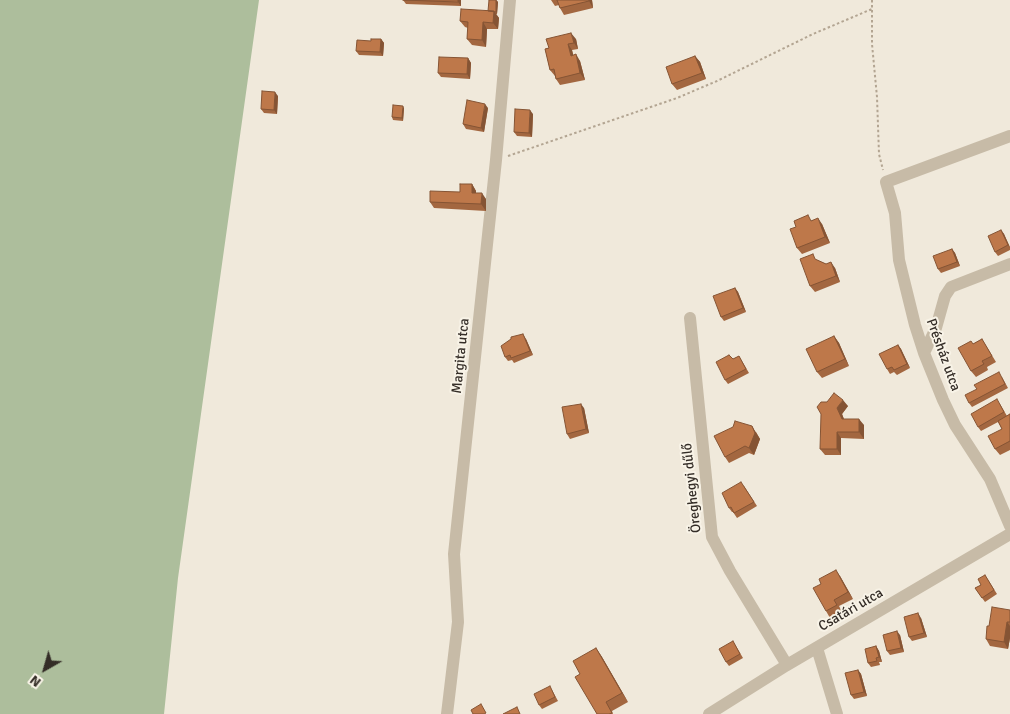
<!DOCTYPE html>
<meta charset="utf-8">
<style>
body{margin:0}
#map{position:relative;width:1010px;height:714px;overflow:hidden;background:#f0e9db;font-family:Signika,sans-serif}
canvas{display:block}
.north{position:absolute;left:20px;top:644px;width:50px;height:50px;-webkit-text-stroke:4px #f8f3e7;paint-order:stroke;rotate:218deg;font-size:14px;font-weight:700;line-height:20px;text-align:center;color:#342d27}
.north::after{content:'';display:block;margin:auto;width:18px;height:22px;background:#342d27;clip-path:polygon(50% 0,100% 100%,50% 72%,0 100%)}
</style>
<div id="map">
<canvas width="1010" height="714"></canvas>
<div class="north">N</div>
</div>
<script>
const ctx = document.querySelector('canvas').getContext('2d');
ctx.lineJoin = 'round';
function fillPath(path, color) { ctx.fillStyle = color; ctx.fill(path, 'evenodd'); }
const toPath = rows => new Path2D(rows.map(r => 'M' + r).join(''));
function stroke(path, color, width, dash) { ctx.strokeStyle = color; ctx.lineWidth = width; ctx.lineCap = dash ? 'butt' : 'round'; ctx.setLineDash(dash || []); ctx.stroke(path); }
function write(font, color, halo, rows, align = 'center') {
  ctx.font = font + ' Signika,sans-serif'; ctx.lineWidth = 4; ctx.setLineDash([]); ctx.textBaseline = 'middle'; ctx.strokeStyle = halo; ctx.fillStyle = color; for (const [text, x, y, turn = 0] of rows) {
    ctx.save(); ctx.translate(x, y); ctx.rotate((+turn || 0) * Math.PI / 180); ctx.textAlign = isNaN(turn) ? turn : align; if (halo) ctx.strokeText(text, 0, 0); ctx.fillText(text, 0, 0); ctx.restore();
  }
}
fillPath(toPath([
 [0,0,259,0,178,578,164,714,0,714]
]), '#adbe9c');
stroke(toPath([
 [872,0,872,44,877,97,879,154,883,170],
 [508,156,677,98,717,81,813,34,872,9]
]), '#b3a592', 2, [2.5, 2.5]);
stroke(toPath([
 [1010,136,886,182,895,213,899,260,915,325,924,353,943,400,955,425,990,479,1010,526],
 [690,318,712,537,730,571,787,665],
 [924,353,936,328,945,296,951,287,1010,264],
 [817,648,837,714],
 [447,714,458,622,454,554,496,160,510,0],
 [709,714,787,665,1010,534]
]), '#c7bba7', 12);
fillPath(toPath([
 [403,0,461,0,461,6,406,4],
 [496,0,498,2,497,14,496,14,499,18,498,29,487,29,486,47,472,45,467,39,468,28,465,27,460,21,488,11],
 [551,0,592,0,593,8,564,15,560,8,559,5,555,6],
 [381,39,384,43,383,56,359,55,356,51,371,41],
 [576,39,578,49,572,50,573,55,580,61,585,80,560,85,556,79,555,76,550,70,545,49],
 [695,56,700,62,706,79,677,90,672,84],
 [468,58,471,63,470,79,441,77,438,73],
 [278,96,277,114,264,113,261,109],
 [404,108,403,121,393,120,392,117],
 [488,108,484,132,466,129,463,124],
 [533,114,532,137,517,136,514,132],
 [472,184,476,191,476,193,486,199,486,211,434,208,430,202,460,192],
 [812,220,822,224,830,243,802,254,797,248],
 [1001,230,1004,234,1010,247,1010,250,998,256,995,252],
 [952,249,955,253,960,266,941,273,938,269],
 [817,260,835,268,840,282,815,292,810,286],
 [735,288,738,292,746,312,724,321,721,317],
 [834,336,839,343,849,366,822,378,817,372],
 [526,339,533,355,514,363,512,360,508,361,505,357],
 [982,339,996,362,987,367,988,370,976,377,971,371,973,344],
 [898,345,901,349,910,368,897,375,894,372,890,374,887,369],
 [739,356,749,373,728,384,725,380,733,359],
 [1002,377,1008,388,972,407,969,403],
 [827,402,848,406,842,414,844,419,864,425,864,439,841,438,841,455,825,455,820,449],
 [1000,404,1007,416,1010,414,1010,450,1000,455,995,449,1002,429,998,422,981,431,978,427],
 [584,408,589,433,570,439,567,434],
 [733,427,756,432,760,439,754,455,749,453,729,463,725,457],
 [744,486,757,506,737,518,733,512,732,512,729,508],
 [985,575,997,594,985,602,975,588,981,585],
 [840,576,853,599,839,606,842,612,830,618,826,611],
 [1010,610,1010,638,1008,649,990,646,986,639,989,626],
 [921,618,927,637,912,641,909,637],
 [900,635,904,652,890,655,887,651],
 [733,641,743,658,729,666,726,662],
 [876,646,879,651,882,662,879,662,880,665,871,667,868,663],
 [596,648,602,657,628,702,612,711,613,714,597,714,580,674],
 [858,670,861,674,867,696,854,699,851,695],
 [552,690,558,701,542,709,539,705]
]), '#a36740');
fillPath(toPath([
 [458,0,461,0,461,6,458,2],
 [496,0,498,2,497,14,496,12],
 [589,0,592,0,593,8,589,1],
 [494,11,499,18,498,29,493,23],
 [483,22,487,29,486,47,482,40],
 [571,33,576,39,578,49,574,43],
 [381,39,384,43,383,56,380,52],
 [568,44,572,50,575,62,571,56],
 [576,54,580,61,585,80,580,73],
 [695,56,700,62,706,79,702,73],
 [468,58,471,63,470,79,467,74],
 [275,92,278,96,277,114,274,110],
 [485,104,488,108,484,132,481,128],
 [403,106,404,108,403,121,402,118],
 [530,110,533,114,532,137,529,133],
 [472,184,476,191,476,199,472,193],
 [482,193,486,199,486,211,481,204],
 [818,218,822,224,830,243,825,237],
 [1001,230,1004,234,1010,248,1008,245],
 [952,249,955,253,960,266,957,262],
 [831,262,835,268,840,282,836,276],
 [735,288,738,292,746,312,743,308],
 [523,334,526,339,533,355,530,351],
 [834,336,839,343,849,366,845,359],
 [898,345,901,349,910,368,907,364],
 [843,400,848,406,842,414,846,425,842,419,837,408],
 [581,404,584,408,589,433,586,429],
 [859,419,864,425,864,439,859,432],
 [752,426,760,439,754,455,749,448],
 [837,432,841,438,841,455,837,449],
 [836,570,840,576,853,599,848,592],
 [918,613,921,618,927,637,924,633],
 [1007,622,1010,626,1010,638,1008,649,1004,642],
 [897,631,900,635,904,652,901,648],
 [876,646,879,651,882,662,879,657],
 [596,648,602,657,628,702,622,693],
 [858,670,861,674,867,696,864,692]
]), '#855434');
const building = toPath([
 [403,0,458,0,458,2,403,0],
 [489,0,496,0,496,12,488,11,489,0],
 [557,0,589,0,589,1,560,8,557,0],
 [461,9,494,11,493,23,483,22,482,40,467,39,468,22,460,21,461,9],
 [571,33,574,43,568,44,571,56,576,54,580,73,556,79,554,69,550,70,545,49,549,48,546,39,571,33],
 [371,39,381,39,380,52,356,51,357,40,371,41,371,39],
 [695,56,702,73,672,84,666,67,695,56],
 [439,57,468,58,467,74,438,73,439,57],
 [262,91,275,92,274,110,261,109,262,91],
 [467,100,485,104,481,128,463,124,467,100],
 [393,105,403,106,402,118,392,117,393,105],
 [515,109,530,110,529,133,514,132,515,109],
 [460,184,472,184,472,193,482,193,481,204,430,202,430,191,460,192,460,184],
 [808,215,811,221,818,218,825,237,797,248,790,229,796,227,794,221,808,215],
 [1001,230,1008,245,995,252,988,236,1001,230],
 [952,249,957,262,938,269,933,256,952,249],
 [813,254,815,259,826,264,831,262,836,276,810,286,800,259,813,254],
 [735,288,743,308,721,317,713,296,735,288],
 [523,334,530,351,511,358,510,355,505,357,501,346,511,339,511,337,523,334],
 [834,336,845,359,817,372,806,349,834,336],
 [982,339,992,356,982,361,984,364,971,371,958,348,971,341,973,344,982,339],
 [898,345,907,364,894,370,892,367,887,369,879,354,898,345],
 [729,355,733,359,739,356,746,369,725,380,716,362,729,355],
 [999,372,1005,384,969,403,965,395,977,389,974,385,999,372],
 [834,393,843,400,837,408,842,419,859,419,859,432,837,432,837,449,820,449,821,414,817,407,821,402,827,402,834,393],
 [997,399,1004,412,978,427,971,414,997,399],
 [581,404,586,429,567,434,562,407,581,404],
 [1010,414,1010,441,995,449,988,436,1002,429,998,421,1010,414],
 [735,421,752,426,755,433,749,448,745,446,725,457,714,436,733,427,735,421],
 [741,482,754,502,734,513,731,507,729,508,722,493,741,482],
 [836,570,848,592,834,600,837,605,826,611,813,588,821,584,819,579,836,570],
 [985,575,994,590,982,598,975,588,981,585,978,579,985,575],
 [992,607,1010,610,1010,622,1007,622,1004,642,986,639,987,626,989,626,992,607],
 [918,613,924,633,909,637,904,617,918,613],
 [897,631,901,648,887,651,883,635,897,631],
 [733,641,740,654,726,662,719,649,733,641],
 [876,646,879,657,876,658,877,661,868,663,865,649,876,646],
 [596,648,622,693,606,702,612,713,609,714,597,714,575,677,580,674,573,661,596,648],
 [858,670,864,692,851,695,845,673,858,670],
 [550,686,555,697,539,705,534,694,550,686],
 [481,704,486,713,484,714,473,714,471,710,481,704],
 [517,707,520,714,503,714,517,707]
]);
fillPath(building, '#be784a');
stroke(building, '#855434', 1);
write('14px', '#342d27', '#f8f3e7', [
 ["Présház utca",943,355,70],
 ["Margita utca",461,356,-84],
 ["Öreghegyi dűlő",692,488,-96],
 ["Csatári utca",851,610,-30]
]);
</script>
